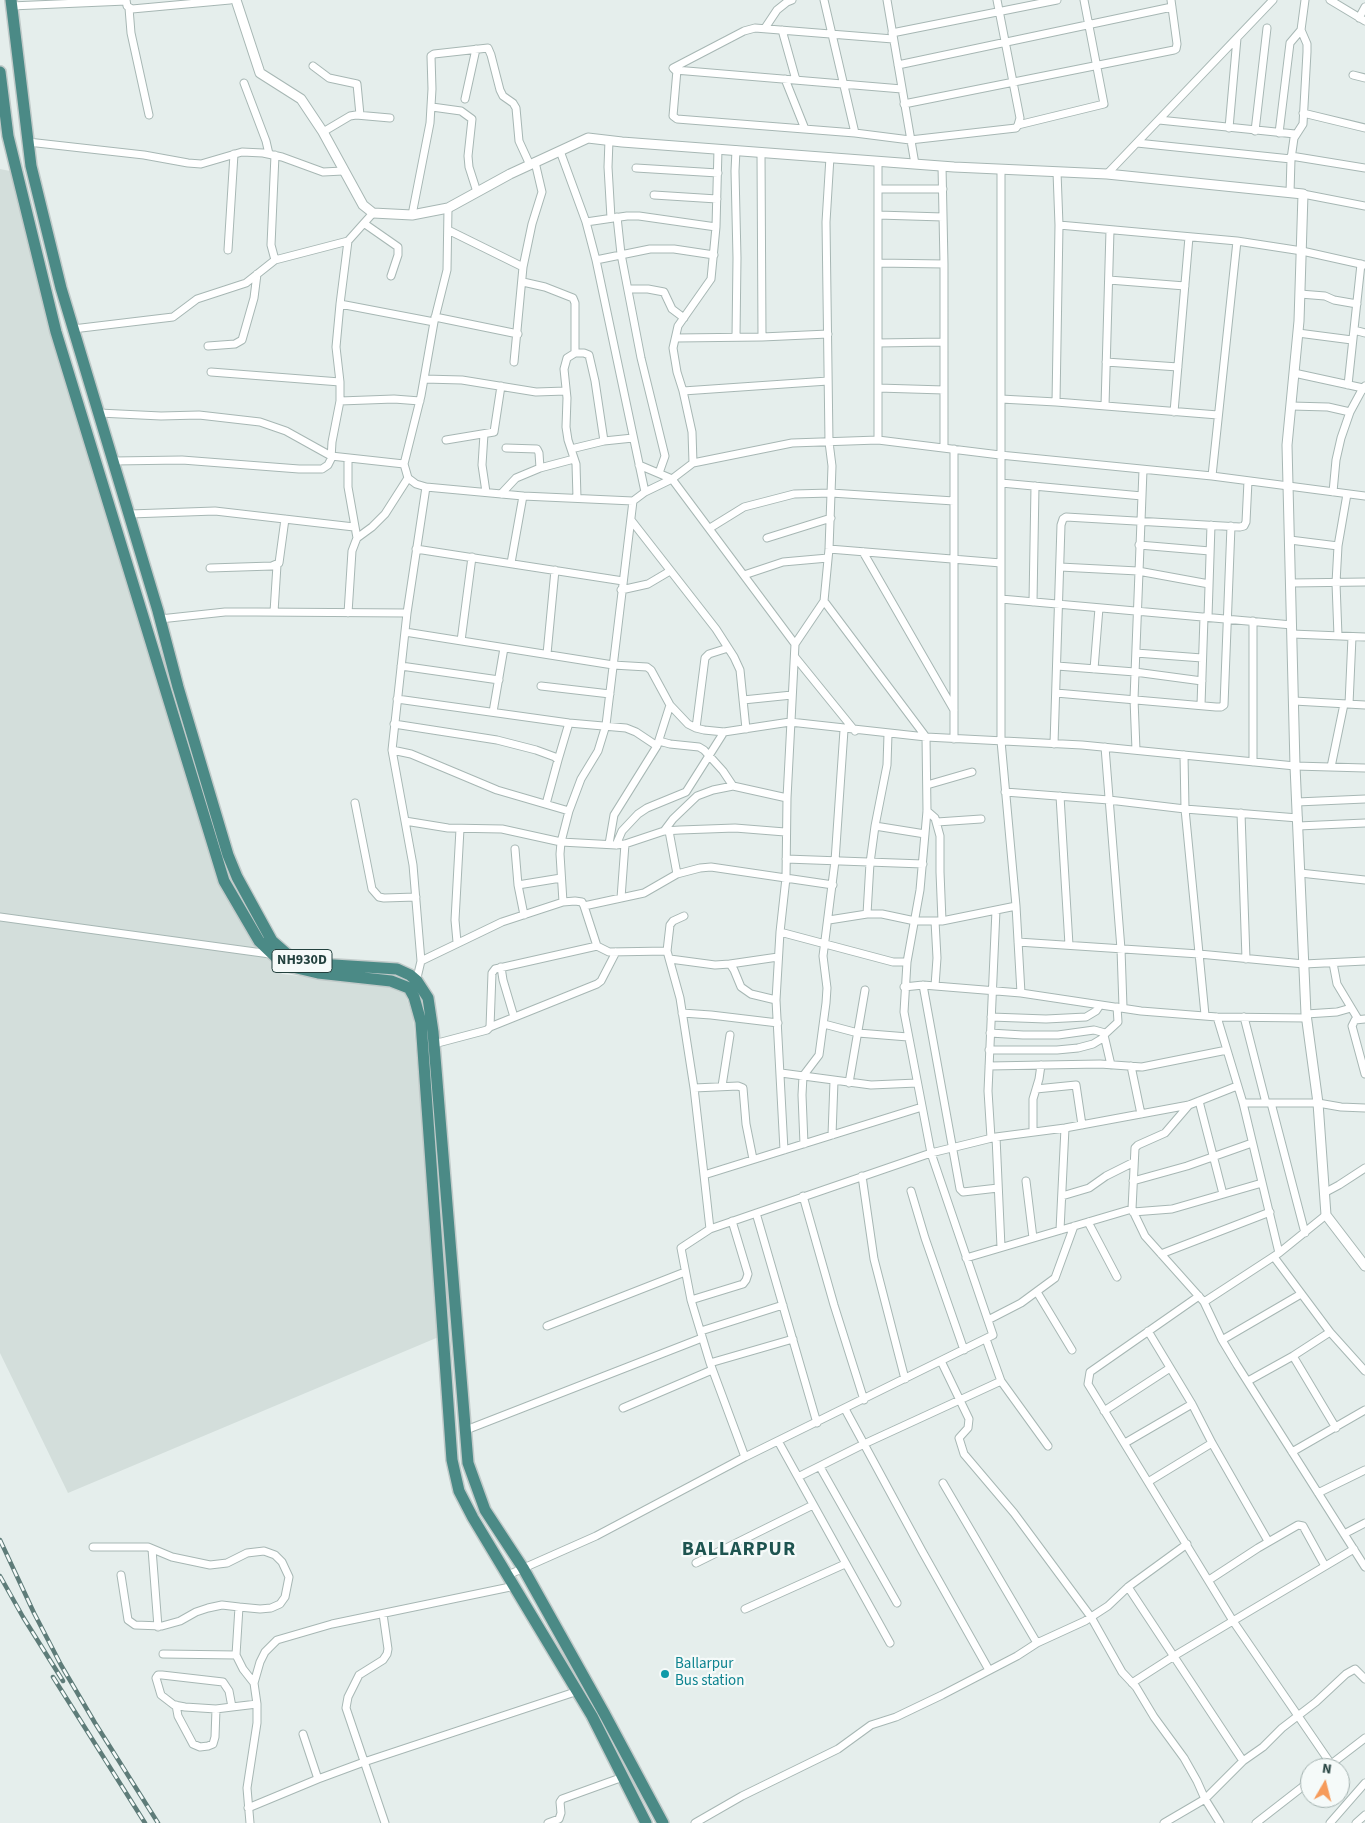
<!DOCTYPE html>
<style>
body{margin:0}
#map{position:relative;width:1365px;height:1823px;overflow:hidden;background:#e5eeec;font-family:"Source Sans 3",sans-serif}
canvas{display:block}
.north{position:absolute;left:1300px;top:1758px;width:50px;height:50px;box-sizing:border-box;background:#f5faf9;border:1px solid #a1b0ae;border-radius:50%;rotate:8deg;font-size:14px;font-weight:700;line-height:20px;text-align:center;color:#23413e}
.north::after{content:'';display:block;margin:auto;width:18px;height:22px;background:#f69b5b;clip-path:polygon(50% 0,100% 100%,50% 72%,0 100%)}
</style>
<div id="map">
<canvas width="1365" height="1823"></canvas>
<div class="north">N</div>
</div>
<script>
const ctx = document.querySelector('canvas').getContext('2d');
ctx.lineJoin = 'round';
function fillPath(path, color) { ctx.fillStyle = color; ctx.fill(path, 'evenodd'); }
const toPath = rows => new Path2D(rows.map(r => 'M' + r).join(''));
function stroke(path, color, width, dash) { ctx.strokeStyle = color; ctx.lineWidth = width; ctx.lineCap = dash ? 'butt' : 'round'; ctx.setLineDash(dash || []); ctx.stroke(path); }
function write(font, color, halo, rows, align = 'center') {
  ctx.font = font + ' "Source Sans 3",sans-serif'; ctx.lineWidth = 4.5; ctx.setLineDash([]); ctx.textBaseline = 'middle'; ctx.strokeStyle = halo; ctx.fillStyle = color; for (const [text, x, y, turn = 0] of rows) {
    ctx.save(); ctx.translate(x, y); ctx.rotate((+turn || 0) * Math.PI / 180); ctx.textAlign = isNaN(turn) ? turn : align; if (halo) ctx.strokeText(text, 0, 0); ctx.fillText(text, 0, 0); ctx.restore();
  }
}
fillPath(toPath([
 [0,169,15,172,215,857,255,945,282,974,380,985,404,991,413,1017,441,1336,68,1493,0,1353]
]), '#d3dedb');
const minor = toPath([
 [126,0,127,6,132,9,230,0],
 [824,0,855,133],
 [887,0,915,164],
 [1330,0,1365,21],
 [11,6,126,1],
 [129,8,131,33,149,115],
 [1359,18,1365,7],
 [765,28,777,10,787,2,792,0],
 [782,30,796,80],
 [892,33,1057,0],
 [893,39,755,28,744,31,673,68,675,70,902,89],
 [898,65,1172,7],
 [313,66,329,78,357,84,360,115],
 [677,70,673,116,677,119,855,133,910,140,1016,128,1018,125,1020,118,997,0],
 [1353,75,1365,78],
 [785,79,805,129],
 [244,83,266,141,269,154],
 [465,99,476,49],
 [904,104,1174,50,1176,49,1177,44,1171,0],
 [432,107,461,111,472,119,468,156,469,167,477,192],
 [1303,113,1365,128],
 [1159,120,1295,134],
 [1018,125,1104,104,1084,0],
 [1229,128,1237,38],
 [1255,131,1267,28],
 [323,132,350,116,356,115,390,118],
 [1279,133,1290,43,1301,30],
 [609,140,608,167,611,218],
 [28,142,144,155,188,163,201,164,242,152,263,153,282,157,323,172,343,171],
 [1137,143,1291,159],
 [560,151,586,222,596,260,645,492],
 [761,152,762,337],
 [275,155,271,245,275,260],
 [1291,156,1365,168],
 [878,161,878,440],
 [942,166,944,264,944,448],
 [636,168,718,173],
 [1001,169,1001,741,1016,906,1021,993],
 [1057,172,1059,225,1237,241,1302,251,1365,265],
 [1107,174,1273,0],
 [878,189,943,189],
 [1290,193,1291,159,1294,138,1303,124,1307,52,1307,44,1301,30,1305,0],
 [1303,194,1365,206],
 [654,195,717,199],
 [448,208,447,270,434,322,421,396,404,464,408,478,416,484,426,487,523,496,633,501,645,492,672,479,693,463,792,443,878,440,1000,455,1212,476,1365,496],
 [412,215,430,123,432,89,431,56,434,54,488,48,491,55,500,90,503,96,513,103,516,108,519,141,530,165],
 [878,215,943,217],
 [617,217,621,254,641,358,665,456,659,473],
 [586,222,627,216,639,216,716,227],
 [365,224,398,247,398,255,391,276],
 [448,230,523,267,514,362],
 [228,250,234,154],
 [596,260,650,249,674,249,714,255],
 [878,263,944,264],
 [523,267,532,224,542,192,535,162],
 [1109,280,1185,286],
 [523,282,545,287,573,298,575,303,575,353],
 [628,289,648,289,664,292,672,309,684,318],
 [1300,294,1325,296,1334,300,1357,304],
 [340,304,434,322],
 [435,317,518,334],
 [73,329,173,317,197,299,246,283,275,260,348,241,373,213],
 [1354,330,1365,333],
 [1298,333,1352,340],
 [736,337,737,258,735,171,736,150],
 [676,338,762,337,828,334],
 [878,343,944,342],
 [208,346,235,344,242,340,254,298,257,274],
 [1106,362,1178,367],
 [211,372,340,382],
 [1294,373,1363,388,1365,386],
 [424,379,462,380,536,392,566,391],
 [1348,385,1361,264],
 [878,388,944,390],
 [683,391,828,381],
 [1001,399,1056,402,1059,225],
 [340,401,394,399,420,401],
 [1056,402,1218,415],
 [1105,406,1110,230],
 [1291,406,1328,407,1350,412],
 [1174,412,1189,237],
 [99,413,161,416,199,415,260,422,286,431,331,456,404,464],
 [484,434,482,465,486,492],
 [446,440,494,432,501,386],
 [506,448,537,449,539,453,540,468],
 [571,449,604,441,633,438],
 [348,458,348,487,357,538],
 [114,461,182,460,299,469,322,469,328,465,331,459,332,442,340,401,340,382,336,347,340,304,348,241],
 [693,463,692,432,683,391,677,372,673,348,678,326,711,279,716,227,718,149],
 [639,465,672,479,795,644,787,798,786,878,780,932],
 [1212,476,1237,241],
 [1001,483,1142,496],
 [1333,492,1336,460,1341,438,1350,412,1363,388,1365,389],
 [501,494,516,478,540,468,574,459],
 [577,498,576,464,568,440,566,427,567,398,564,369,567,358,575,353,584,353,589,355,595,381,604,441],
 [130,514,215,511,354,527],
 [631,520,716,629,734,657,740,670,746,729],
 [710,528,744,507,794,494,831,493,954,501],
 [767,538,831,518],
 [1290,540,1338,546],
 [1139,545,1210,551],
 [416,549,623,581],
 [829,549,1001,563],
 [863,552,954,710],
 [511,563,523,496],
 [1060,567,1138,571,1209,584],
 [210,568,272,566,279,563,285,519],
 [744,575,783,562,828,558],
 [1291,583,1365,582],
 [621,590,648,584,670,571],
 [1001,599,1292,625],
 [1033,602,1035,486],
 [274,612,277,565],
 [348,613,352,551,355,543,357,538,372,527,385,514,408,478],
 [1208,617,1211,525],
 [160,619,225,612,256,612,407,613],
 [1253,621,1253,762],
 [405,632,613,665,647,667,651,670,670,705,688,724,696,728,704,730,724,732,790,722,926,737,1082,745,1295,766,1365,768],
 [1292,634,1365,637],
 [1338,636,1336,583,1338,546,1347,494],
 [461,641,472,557],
 [795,644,824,601,829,549,832,466,829,442,826,222,830,157],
 [1136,653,1202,658],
 [547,654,555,570],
 [795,657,855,731],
 [401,666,499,680],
 [1057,666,1135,672,1202,681],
 [1094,669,1099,608],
 [541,686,610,694],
 [1056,693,1216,707,1221,707,1224,705,1231,526],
 [397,699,569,723,626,728,636,732,657,746],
 [743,700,792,695],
 [1294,701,1365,705],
 [1349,704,1352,637],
 [1201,705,1204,617],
 [493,712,504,648],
 [394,724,497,740,536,750,555,757,558,760,546,804],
 [696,728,705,658,709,654,728,648],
 [954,739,954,449],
 [659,741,670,744,699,747,704,750,723,771,733,786],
 [1054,744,1061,525,1063,519,1066,517,1240,527,1244,526,1246,522,1248,481],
 [1105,747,1121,949,1123,1007],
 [392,750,411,754,497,790,569,811],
 [1136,750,1134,699,1143,470],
 [1184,755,1185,809,1205,1015],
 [558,760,569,723],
 [1331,767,1344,704],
 [927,785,972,772],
 [1005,792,1109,800,1185,809,1298,818],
 [1060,796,1069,945],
 [1297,802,1365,799],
 [355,803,372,889,379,897,384,898,416,897],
 [927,811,935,818,940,836,940,872,942,921],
 [1241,813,1246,959],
 [405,821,448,828,502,829,561,842,616,845,625,844,664,831,680,830,735,828,785,832],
 [937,822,981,819],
 [875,826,925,834],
 [1298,826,1365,823],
 [664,831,673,819,697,796,713,790,733,786,787,798],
 [669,831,677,874],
 [609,844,614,815,657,746,670,705],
 [616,845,622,831,638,814,647,808,686,792,724,732],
 [515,849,518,885,524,915],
 [786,859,923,864],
 [1300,873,1365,880],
 [518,885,561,878],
 [621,898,625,844],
 [563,902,560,854,561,842,569,811,581,779,598,751,606,725,633,501],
 [584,906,644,893,677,874,700,868,711,867,833,885],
 [867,914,870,863,875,826,887,765,888,734],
 [684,916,673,921,670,925,667,951,680,998,694,1088,704,1175,922,1107],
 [0,917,270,954],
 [829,920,867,914,882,914,915,921,942,921,1016,906],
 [935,921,937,958,935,986],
 [457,942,455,920,460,829],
 [1018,942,1199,954,1304,964,1365,961],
 [670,959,715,965,730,964,734,970,741,987,751,994,776,1000,780,932,893,962,907,962],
 [421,961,502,922,563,902,575,901,582,902,584,906,597,946,609,952,667,951],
 [1333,963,1337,984,1358,1019],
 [730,964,778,957],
 [501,967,503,980,514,1017],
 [416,982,421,961,413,865,392,750,407,613,426,487],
 [923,985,960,1189,963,1192,998,1188],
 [904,987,923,985,1021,993,1141,1011,1217,1017,1307,1018],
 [776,1000,784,1150],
 [682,1013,711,1015,778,1023],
 [1306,1014,1337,1012,1351,1008],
 [991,1017,1046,1019,1086,1017,1096,1011,1100,1005],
 [1217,1017,1243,1103,1279,1253,1326,1215],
 [1244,1017,1266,1103],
 [1365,1019,1355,1020,1352,1026,1365,1074],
 [824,1024,858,1033,908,1037],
 [490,1027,597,984,601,981,616,952],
 [990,1033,1023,1035,1058,1035,1094,1030,1105,1033],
 [434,1044,487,1030,490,1027,492,973,495,969,597,946],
 [989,1050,1057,1050,1078,1048,1093,1044,1103,1038],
 [1111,1065,1104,1035,1118,1022,1117,1007],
 [989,1066,1100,1064,1142,1067,1227,1050],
 [1131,1066,1141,1114],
 [781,1073,871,1085,917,1083],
 [849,1083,865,990],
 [722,1086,730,1035],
 [694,1088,738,1086,743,1088,746,1124,753,1159],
 [1036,1089,1076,1085,1082,1125],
 [1199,1101,1223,1194],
 [1243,1103,1318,1103,1341,1107,1365,1108],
 [1271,1103,1305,1233],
 [1033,1132,1033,1099,1039,1079,1041,1065],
 [832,1135,834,1081],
 [996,1137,1001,1247],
 [991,1138,988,1091,996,910],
 [804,1144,802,1095,803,1076,819,1055,826,1003,827,988,823,956,835,861,844,730],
 [704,1175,710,1229,931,1153,996,1137,1065,1128,1189,1105,1237,1086],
 [862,1176,874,1259,905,1379],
 [1026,1181,1033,1238],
 [1133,1181,1187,1166,1252,1143],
 [911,1191,925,1238,964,1350],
 [1324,1193,1339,1185,1365,1168],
 [803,1196,834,1305,864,1400],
 [1062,1196,1089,1188,1106,1176,1134,1162],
 [1132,1209,1145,1236,1204,1302,1279,1253],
 [1133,1212,1172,1209,1262,1183],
 [756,1213,817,1423],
 [1088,1222,1117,1277],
 [710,1229,681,1248,691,1300,710,1363,745,1457],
 [1060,1230,1065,1128],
 [1161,1254,1270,1212],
 [1274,1257,1330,1332,1365,1371],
 [966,1258,1132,1209,1135,1148,1138,1145,1165,1133,1189,1105],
 [1037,1292,1072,1350],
 [1199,1296,1090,1372,1088,1384,1233,1621,1331,1764],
 [691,1300,743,1284,746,1280,748,1274,732,1221],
 [1204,1302,1222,1340,1237,1365,1365,1567],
 [988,1320,1021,1303,1055,1278,1074,1226],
 [547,1326,685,1272],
 [701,1331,783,1305],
 [1148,1331,1192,1404,1212,1443,1268,1541],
 [986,1339,1001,1381,1048,1446],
 [1222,1340,1301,1294],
 [1293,1356,1336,1428],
 [941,1361,969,1419,968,1428,959,1438,964,1454,1014,1513,1091,1617,1122,1672,1136,1687,1154,1717,1184,1758,1197,1781,1205,1799,1243,1761,1263,1747,1282,1728,1316,1702,1346,1674,1355,1669,1365,1679],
 [710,1363,793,1339],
 [1248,1381,1293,1356,1330,1332],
 [623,1408,712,1370],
 [845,1409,922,1551,989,1670],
 [1104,1411,1170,1368],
 [466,1430,702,1338],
 [778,1441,890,1643],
 [1125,1443,1192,1404],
 [1292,1452,1365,1410],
 [820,1467,897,1603],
 [798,1477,864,1444,1001,1381],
 [1148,1482,1212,1443],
 [943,1483,1037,1643],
 [1318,1493,1365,1470],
 [1344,1534,1365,1523],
 [93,1547,148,1547,172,1557,210,1565,227,1563,247,1553,264,1551,275,1555,282,1562,289,1577,285,1597,280,1604,271,1608,260,1609,239,1607,236,1655,243,1669,254,1683,257,1704,257,1723,247,1788,250,1823],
 [152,1549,158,1627],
 [696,1563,813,1505],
 [121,1575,128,1620,135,1625,162,1626,180,1621,196,1612,208,1608,222,1605,239,1607],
 [508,1575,596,1536,745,1457,993,1335,931,1153,904,1012,907,962,920,890,927,811,926,737,824,601],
 [1209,1580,1258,1548,1298,1525,1303,1526,1325,1566],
 [1128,1587,1243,1761],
 [745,1609,845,1564],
 [383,1614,388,1649,387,1654,383,1660,359,1675,348,1697,346,1708,385,1823],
 [163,1654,236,1655],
 [254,1683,260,1662,265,1652,277,1640,332,1624,515,1586],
 [1132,1683,1174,1656,1354,1549],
 [176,1705,178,1716,193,1744,200,1747,208,1746,213,1744,215,1737,216,1709],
 [232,1707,229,1691,223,1682,162,1675,158,1675,156,1678,161,1695,174,1705,185,1707,216,1709,232,1707,257,1704],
 [303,1734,318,1779],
 [1326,1768,1365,1738],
 [248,1808,318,1779,364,1762,578,1691],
 [548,1823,559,1819,561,1813,560,1802,562,1799,623,1777],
 [695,1823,742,1796,838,1749,871,1725,896,1717,942,1695,1017,1656,1037,1643,1085,1621,1108,1606,1128,1587,1187,1544],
 [1164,1823,1205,1799,1220,1823],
 [1256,1823,1310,1781],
 [1330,1823,1365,1783],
 [1356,1823,1365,1815]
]);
const tertiary = toPath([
 [236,0,260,73,301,99,323,132,363,205,373,213,412,215,448,208,510,174,588,138,622,142,954,167,1107,174,1303,194,1299,321,1287,445,1295,766,1306,1014,1318,1103,1326,1215,1365,1266]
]);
const trunk = toPath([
 [11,0,31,166,61,288,158,611,178,687,228,855,237,877,272,941,288,955,305,962,318,964,397,969,410,975,417,981,428,998,433,1032,468,1463,485,1510,523,1568,604,1713,663,1823],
 [0,72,8,136,56,332,224,881,259,941,284,965,318,973,391,981,409,988,414,997,421,1022,452,1460,459,1491,473,1518,592,1716,646,1823]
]);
stroke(minor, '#a7b7b4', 9);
stroke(tertiary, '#a7b7b4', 11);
stroke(trunk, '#c1cac9', 14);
stroke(minor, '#fff', 7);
stroke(tertiary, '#fff', 9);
stroke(trunk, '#4b8a86', 11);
const rail = toPath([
 [0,1540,34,1613,61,1665,95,1723,158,1823],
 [0,1576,23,1617,63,1681],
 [53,1677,145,1823]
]);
stroke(rail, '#5e7c79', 4.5);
stroke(rail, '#f5faf9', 2.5, [8]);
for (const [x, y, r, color] of [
 [665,1674,5,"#0f9aa8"]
]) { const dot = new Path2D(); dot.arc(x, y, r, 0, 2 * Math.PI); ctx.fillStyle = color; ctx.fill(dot); stroke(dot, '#f5faf9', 2); }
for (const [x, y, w] of [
 [302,961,60]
]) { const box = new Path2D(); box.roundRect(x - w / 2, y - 11.5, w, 23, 4); ctx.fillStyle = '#f5faf9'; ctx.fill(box); stroke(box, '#23413e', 1); }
write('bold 14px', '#23413e', null, [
 ["NH930D",302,961]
]);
write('15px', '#0d838f', '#f5faf9', [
 ["Ballarpur",675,1665],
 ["Bus station",675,1682]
], 'left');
ctx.letterSpacing = '1px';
write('bold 20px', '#1e5450', '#f5faf9', [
 ["BALLARPUR",739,1551]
]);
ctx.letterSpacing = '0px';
</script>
